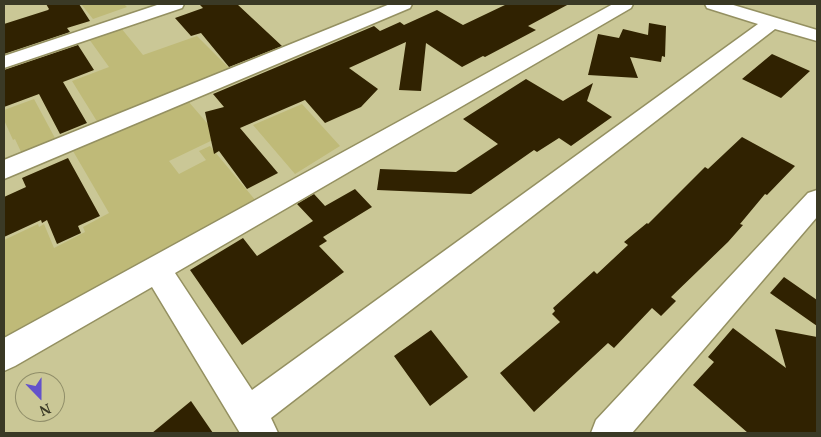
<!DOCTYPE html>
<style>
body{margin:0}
#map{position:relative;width:821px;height:437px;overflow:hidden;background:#cac796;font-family:"PT Serif",serif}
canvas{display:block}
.frame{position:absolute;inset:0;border:5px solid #3a3925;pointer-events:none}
.north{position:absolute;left:15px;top:372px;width:50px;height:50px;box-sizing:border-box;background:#cac796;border:1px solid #908e69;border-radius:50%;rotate:158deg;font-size:14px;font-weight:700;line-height:20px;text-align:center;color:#3a3925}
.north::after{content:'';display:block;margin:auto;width:18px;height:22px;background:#6352cb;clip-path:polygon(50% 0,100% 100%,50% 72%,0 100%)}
</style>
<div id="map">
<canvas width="821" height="437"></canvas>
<div class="frame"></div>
<div class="north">N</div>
</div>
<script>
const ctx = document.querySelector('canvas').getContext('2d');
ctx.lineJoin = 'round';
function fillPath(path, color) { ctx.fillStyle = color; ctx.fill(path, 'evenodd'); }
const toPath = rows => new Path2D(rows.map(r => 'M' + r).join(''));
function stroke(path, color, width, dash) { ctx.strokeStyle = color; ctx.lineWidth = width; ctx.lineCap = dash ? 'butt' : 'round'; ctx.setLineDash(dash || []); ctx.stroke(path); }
fillPath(toPath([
 [81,4,124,4,127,7,93,19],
 [121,28,143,55,197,36,230,69,98,123,72,81,109,67,89,39],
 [34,99,56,140,22,154,15,139,13,140,4,120,4,110],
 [188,101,219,137,169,161,179,174,206,160,199,151,210,146,256,201,4,343,4,240,38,224,39,227,44,224,54,248,85,232,83,227,109,213,73,151],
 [302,104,340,146,295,174,253,125]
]), '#bfba78');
fillPath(toPath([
 [46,4,79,4,90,21,67,28,70,32,4,54,4,24,48,10,49,9],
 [199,4,237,4,282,46,229,67,201,33,191,36,175,18,203,8],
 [507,4,569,4,528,26,536,30,485,57,483,56,462,67,426,43,421,91,399,90,406,42,349,68,378,89,361,107,325,123,305,100,240,128,278,173,247,189,219,151,214,154,205,112,224,107,213,94,374,26,380,31,400,22,404,25,437,10,463,25],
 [649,23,666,26,665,57,662,56,661,62,630,57,638,78,588,75,598,34,619,38,623,29,648,35],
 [78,45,94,70,63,82,87,123,60,134,39,94,4,107,4,70],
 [772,54,810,71,781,98,742,79],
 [526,79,563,101,593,83,587,101,612,117,571,146,559,138,537,152,534,150,471,194,377,190,380,169,456,172,498,144,463,119],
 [742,137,795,166,767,195,765,194,740,224,743,225,728,242,671,297,676,301,661,316,652,308,614,348,608,343,534,412,500,373,560,322,552,314,555,311,553,308,594,271,597,274,628,245,624,242,647,223,648,224,705,167,708,169],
 [68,158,100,216,78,226,81,233,57,244,47,220,42,223,41,220,4,237,4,197,26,187,22,178],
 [355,189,372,207,323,237,327,241,319,246,344,272,242,345,190,270,243,238,257,256,313,221,297,204,314,194,325,206],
 [784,277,817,300,817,326,770,293],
 [733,328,786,368,775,329,817,337,817,433,748,433,693,385,714,362,708,357],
 [431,330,468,377,430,406,394,356],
 [191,401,213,433,152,433]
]), '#302201');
const minor = toPath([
 [160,4,184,4,182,8,4,68,4,56,160,4],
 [390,4,412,4,410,8,4,179,4,160,390,4],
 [613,4,633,4,631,8,175,273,252,390,758,24,707,8,705,4,730,4,817,30,817,41,775,29,271,418,278,433,240,433,152,287,15,366,4,371,4,338,613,4],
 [817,190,817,217,632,433,591,433,596,420,808,193,817,190]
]);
stroke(minor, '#949061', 3);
fillPath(minor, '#fff');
</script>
